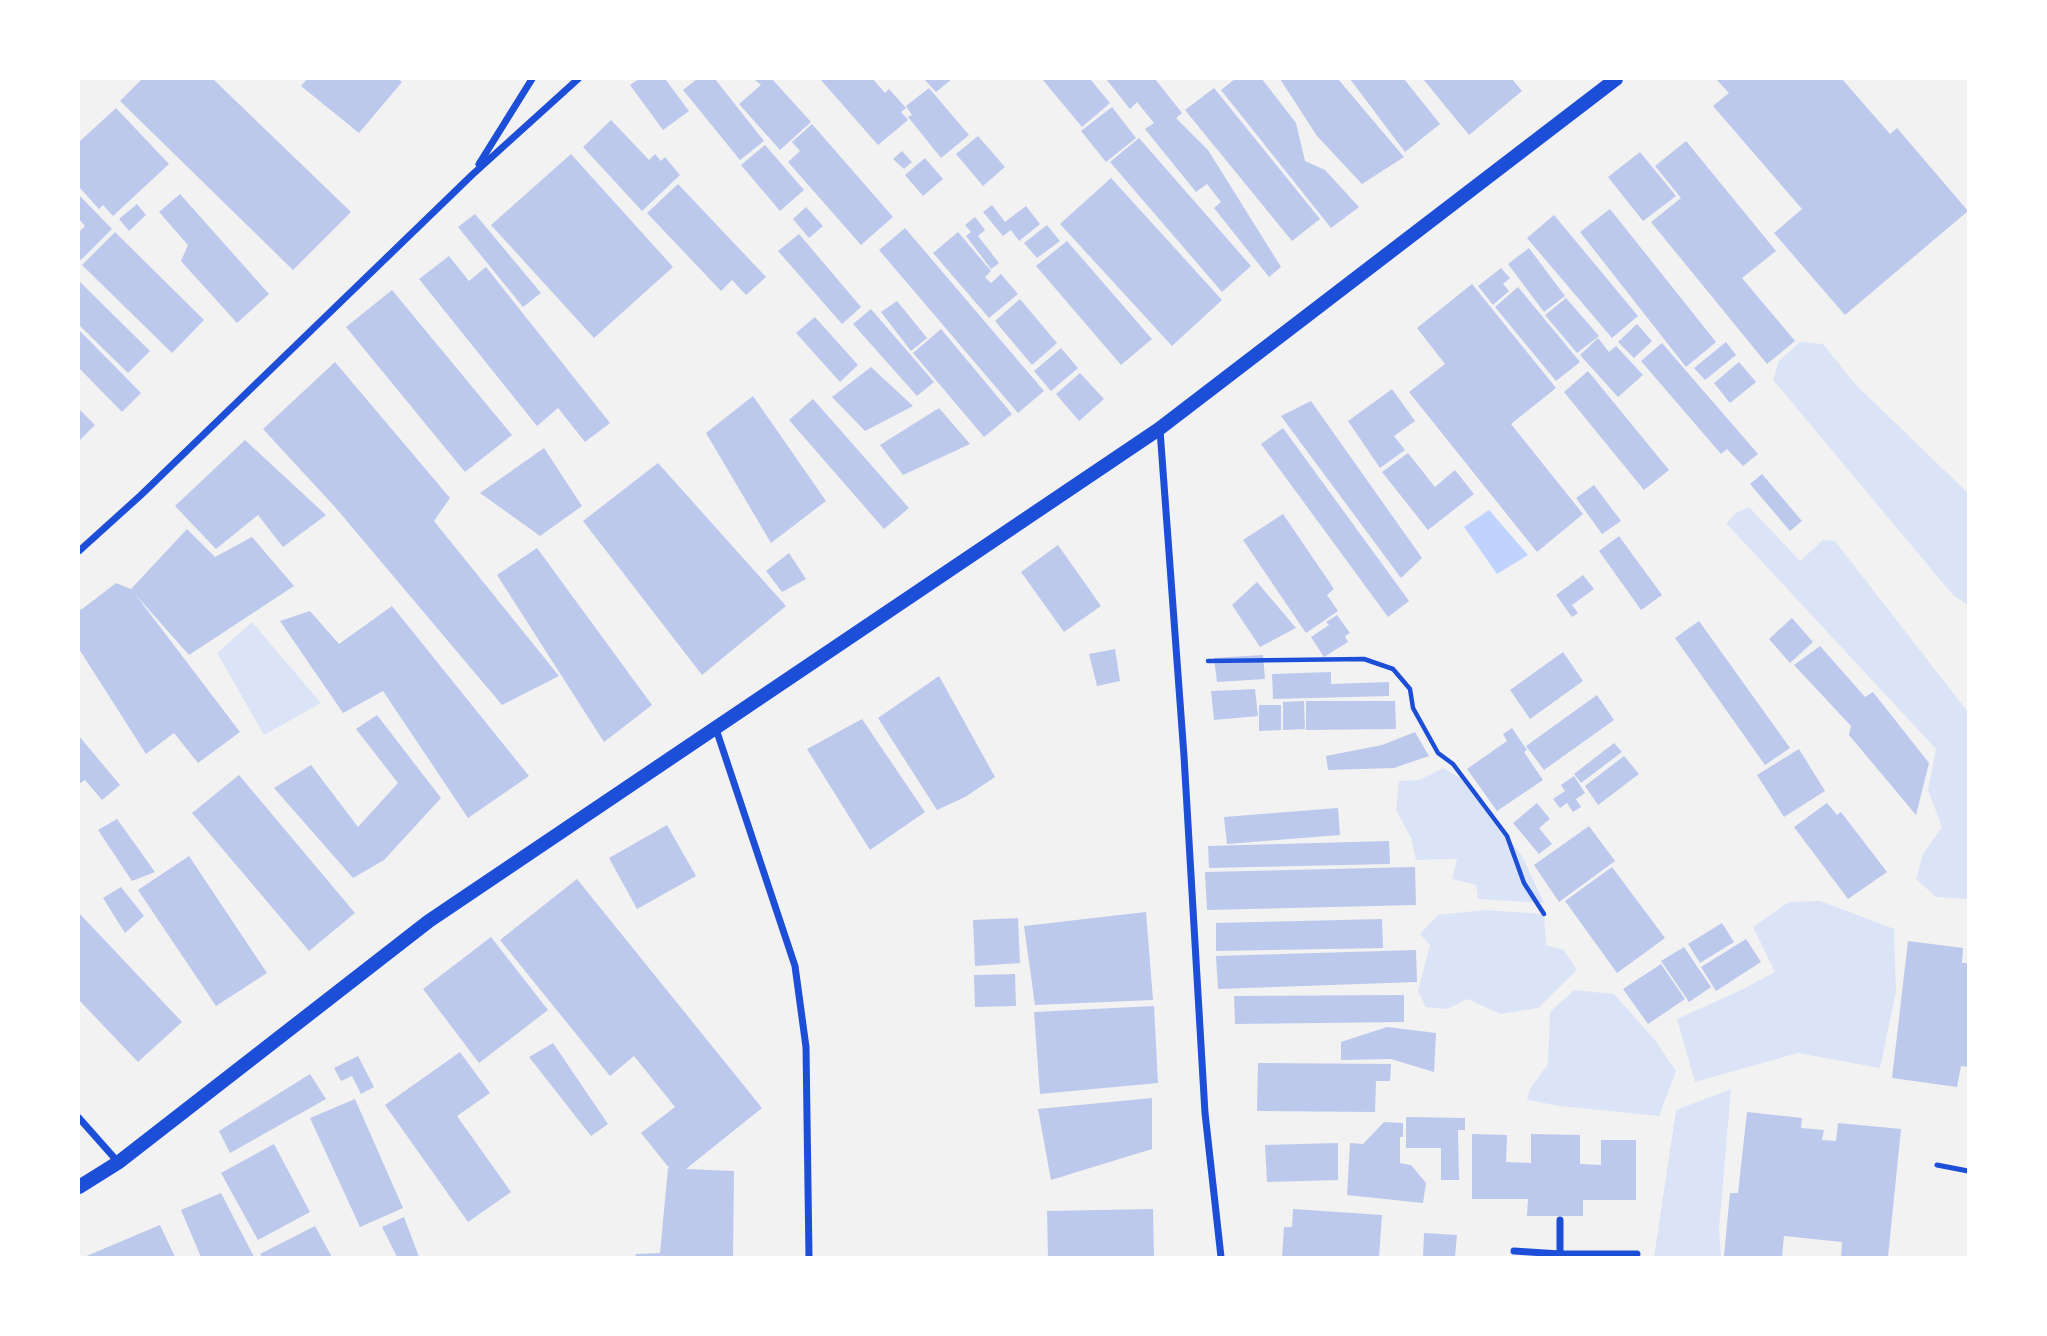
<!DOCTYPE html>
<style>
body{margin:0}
#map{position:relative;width:2047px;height:1336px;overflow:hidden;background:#f2f2f2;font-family:"Fira Sans",sans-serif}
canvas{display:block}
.frame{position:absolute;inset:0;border:80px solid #fff;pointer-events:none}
</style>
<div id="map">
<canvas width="2047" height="1336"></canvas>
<div class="frame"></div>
</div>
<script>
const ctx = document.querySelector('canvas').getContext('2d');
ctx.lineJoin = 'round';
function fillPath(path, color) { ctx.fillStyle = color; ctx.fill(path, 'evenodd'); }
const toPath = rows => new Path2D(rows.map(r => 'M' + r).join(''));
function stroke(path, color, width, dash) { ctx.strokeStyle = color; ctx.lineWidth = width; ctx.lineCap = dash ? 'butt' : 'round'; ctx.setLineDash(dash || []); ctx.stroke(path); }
fillPath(toPath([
 [1800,342,1823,344,1856,385,1968,493,1968,605,1953,595,1773,380,1779,361],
 [1749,507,1800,561,1823,540,1835,541,1968,712,1968,899,1936,897,1916,879,1923,854,1942,827,1928,790,1936,749,1726,523,1736,513],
 [252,622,321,703,264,735,217,653],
 [1443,768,1464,780,1522,856,1544,903,1478,899,1476,885,1452,879,1457,859,1416,860,1411,838,1396,810,1399,781,1419,780],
 [1820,901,1894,929,1896,991,1880,1068,1798,1053,1695,1082,1677,1019,1741,990,1775,972,1753,927,1789,902],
 [1484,910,1544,914,1546,945,1564,950,1577,970,1538,1008,1501,1014,1467,999,1447,1009,1426,1007,1418,991,1430,945,1420,934,1438,915],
 [1574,990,1614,994,1654,1039,1676,1071,1659,1116,1560,1106,1527,1100,1530,1089,1548,1064,1550,1012],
 [1731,1089,1719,1229,1721,1257,1654,1257,1676,1110]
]), '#dbe4f7');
fillPath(toPath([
 [1489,510,1528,555,1497,574,1464,527]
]), '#bfd3fe');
fillPath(toPath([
 [142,79,213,79,351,212,293,270,120,101],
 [307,79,398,79,402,82,359,133,301,86],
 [639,79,665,79,689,111,663,130,630,85],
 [697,79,715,79,764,141,740,160,683,90],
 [757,79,772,79,811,122,780,150,739,104,761,85,755,80],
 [820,79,873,79,885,93,889,89,906,108,901,112,908,120,878,145],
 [924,79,952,79,936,92],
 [1042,79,1090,79,1110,103,1082,127],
 [1106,79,1155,79,1182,113,1176,118,1208,150,1281,267,1269,277,1214,208,1221,202,1207,184,1196,192,1145,129,1154,123,1137,102,1130,109],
 [1235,79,1262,79,1296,123,1305,161,1325,170,1359,207,1331,228,1221,90],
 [1280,79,1338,79,1404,157,1362,184,1317,136],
 [1350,79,1404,79,1440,124,1405,152],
 [1423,79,1512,79,1522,91,1469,135],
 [1716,79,1842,79,1890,134,1897,128,1968,211,1845,315,1774,233,1802,209,1713,106,1729,93],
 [929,88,969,135,941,158,908,117,912,115,906,106],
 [1214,88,1320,219,1292,241,1185,110],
 [1112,107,1136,138,1106,162,1081,131],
 [116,108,169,164,113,216,103,205,99,209,79,187,79,142],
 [611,120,649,160,655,154,661,161,665,157,680,175,642,211,583,147],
 [812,124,893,217,861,245,788,162,800,151,792,142],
 [978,136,1005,167,983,186,956,154],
 [1139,138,1251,266,1222,292,1110,162],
 [1686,141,1776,251,1742,278,1795,341,1767,364,1651,222,1681,198,1655,166],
 [765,145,804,190,780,211,741,165],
 [902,151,912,162,904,169,893,159],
 [1640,152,1676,196,1643,221,1608,177],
 [571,154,673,267,594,338,491,225],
 [925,158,943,179,923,196,905,175],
 [1111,178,1222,300,1172,346,1060,224],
 [678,184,766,277,746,295,732,280,721,291,647,213],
 [180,194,269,294,237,323,181,261,188,245,159,212],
 [79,195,112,229,81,260,79,258,79,232,85,226,79,219],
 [137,204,146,215,129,231,119,219],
 [992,205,1005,222,1026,206,1040,224,1019,241,1011,230,1003,236,983,212],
 [806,207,823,226,809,238,793,219],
 [1610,209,1716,342,1686,367,1580,232],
 [475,214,541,293,523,307,458,227],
 [1554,215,1638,316,1612,338,1527,238],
 [975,217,985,230,978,236,999,263,991,269,966,236,971,232,965,225],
 [1047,225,1060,241,1037,258,1024,243],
 [905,228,1044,391,1018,413,879,250],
 [115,232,204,320,172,353,82,265],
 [958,232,991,271,985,277,991,283,1001,274,1018,294,989,318,933,253],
 [799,234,861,307,842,324,778,251],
 [1067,241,1152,339,1121,365,1036,266],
 [1529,248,1565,296,1544,312,1508,264],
 [449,256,469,281,486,267,610,423,585,442,558,408,537,426,419,279],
 [1501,268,1510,278,1503,284,1509,291,1493,305,1478,286],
 [79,281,150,351,128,373,79,325],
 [1472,284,1556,388,1511,424,1583,514,1537,552,1409,392,1445,364,1417,328],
 [1518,287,1580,362,1556,381,1495,307],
 [392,290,512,435,465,472,346,327],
 [1566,298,1599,336,1577,353,1545,315],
 [1020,299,1057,343,1032,365,995,321],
 [897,301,927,338,911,351,881,312],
 [871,309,934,382,917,396,853,324],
 [815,317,858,365,840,382,796,333],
 [1637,324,1652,341,1634,358,1618,342],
 [941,329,1012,414,984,437,913,353],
 [79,330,141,393,122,412,79,368],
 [1598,338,1609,352,1616,346,1643,375,1618,397,1580,355],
 [1726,342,1736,355,1705,380,1694,368],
 [1662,343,1758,454,1743,466,1727,449,1721,454,1641,361],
 [1061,348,1078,368,1051,391,1034,371],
 [335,362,450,498,434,521,559,676,502,705,335,507,263,429],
 [1739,362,1756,382,1730,403,1714,383],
 [871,367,913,406,865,431,832,397],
 [1588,371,1669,470,1644,490,1564,392],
 [1080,373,1104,399,1079,421,1056,394],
 [1392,389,1415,421,1394,436,1405,450,1380,468,1348,421],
 [753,396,826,501,771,543,706,433],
 [813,399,909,508,884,529,789,420],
 [1311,401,1422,558,1401,578,1281,416],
 [939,408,970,444,903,475,880,445],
 [79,409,95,425,79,441],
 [1283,428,1409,601,1388,617,1261,444],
 [245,440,326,515,283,547,258,515,216,549,175,506],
 [544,448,582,506,540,536,480,493],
 [1408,453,1435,487,1455,470,1474,494,1428,530,1382,472],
 [658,463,786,606,702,675,583,521],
 [1762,474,1802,521,1790,531,1750,484],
 [1594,485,1621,521,1602,534,1576,498],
 [1283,514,1334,589,1327,595,1338,611,1306,633,1243,540],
 [187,529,215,557,252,537,294,586,189,655,135,594,240,732,198,763,174,733,146,754,79,649,79,606,81,610,116,583,131,589],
 [1619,536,1662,595,1641,610,1599,551],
 [1058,545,1101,606,1064,632,1021,572],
 [537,548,652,705,604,742,497,575],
 [789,553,806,579,782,592,766,571],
 [1583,575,1594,589,1572,605,1578,613,1572,617,1556,595],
 [1257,582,1296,628,1260,647,1232,605],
 [392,606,529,776,468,818,383,691,343,713,280,621,310,611,339,644],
 [1337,615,1350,633,1345,636,1348,642,1324,657,1311,637,1329,625,1326,622],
 [1792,618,1813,642,1790,663,1769,639],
 [1699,621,1790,748,1765,765,1675,638],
 [1820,646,1865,697,1873,692,1929,763,1916,815,1849,735,1851,726,1794,665],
 [1115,649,1120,681,1097,686,1089,654],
 [1563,652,1583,681,1530,719,1510,690],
 [1263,655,1265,679,1217,682,1214,658],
 [1331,672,1331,684,1389,682,1389,696,1273,699,1272,674],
 [939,676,995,777,965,797,937,810,878,718],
 [1255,689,1258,716,1214,720,1211,691],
 [1597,695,1614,720,1544,770,1526,746],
 [1304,701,1305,729,1283,730,1283,702],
 [1306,701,1395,701,1396,729,1306,730],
 [1259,705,1281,705,1281,730,1259,731],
 [377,715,441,798,384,860,353,878,274,788,311,765,358,827,398,783,356,729],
 [862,719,925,812,870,850,807,749],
 [1512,728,1527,750,1524,752,1543,780,1497,811,1467,769,1507,741,1503,734],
 [1415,732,1429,756,1394,768,1328,770,1326,756,1382,745],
 [79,736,120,785,102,800,85,780,79,784],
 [1614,743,1622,752,1581,783,1574,774],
 [1799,749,1825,791,1784,817,1757,775],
 [1624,756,1639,774,1598,805,1585,786],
 [239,775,355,913,309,951,192,813],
 [1574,776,1585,793,1576,799,1581,807,1573,812,1567,803,1560,808,1553,799,1565,791,1561,785],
 [1537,803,1550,819,1539,828,1552,844,1539,854,1513,823],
 [1827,803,1837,815,1841,812,1887,872,1848,899,1794,827],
 [1338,808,1340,835,1227,844,1224,817],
 [117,819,155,872,132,881,98,830],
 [667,825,696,876,637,909,609,858],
 [1589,826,1615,861,1559,902,1534,865],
 [1389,841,1390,864,1209,868,1208,846],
 [189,856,267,973,216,1006,138,890],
 [1415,867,1416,905,1207,910,1205,872],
 [1612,867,1665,938,1617,973,1565,901],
 [577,879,762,1108,686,1169,734,1171,733,1257,635,1257,636,1254,660,1253,668,1168,670,1169,641,1133,675,1107,634,1056,610,1076,500,940],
 [121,887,144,916,125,933,103,898],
 [1146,912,1153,1000,1035,1005,1024,926],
 [79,913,182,1022,138,1062,79,1000],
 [1018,918,1020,963,975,966,973,920],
 [1382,919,1383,948,1216,951,1216,923],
 [1722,923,1734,942,1700,963,1688,944],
 [491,937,548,1010,479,1063,423,989],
 [1746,939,1761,962,1716,991,1701,967],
 [1908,941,1963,948,1962,963,1968,963,1968,1067,1961,1066,1957,1087,1892,1078],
 [1684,947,1711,987,1689,1002,1661,961],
 [1416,950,1417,982,1218,989,1216,956],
 [1661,964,1685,999,1648,1024,1623,989],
 [1015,974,1016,1006,975,1007,974,975],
 [1404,995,1404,1022,1235,1024,1234,996],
 [1154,1006,1158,1083,1040,1094,1034,1012],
 [1387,1027,1436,1033,1434,1072,1391,1059,1341,1060,1341,1042],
 [553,1043,608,1124,591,1136,529,1057],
 [460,1052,490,1093,457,1116,511,1192,468,1222,385,1105],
 [358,1056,374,1087,361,1094,352,1076,341,1081,334,1068],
 [1258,1063,1391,1064,1390,1081,1376,1081,1375,1112,1257,1111],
 [310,1074,326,1099,230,1153,219,1131],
 [1152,1098,1152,1149,1051,1180,1038,1109],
 [355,1099,403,1208,360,1227,310,1118],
 [1747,1112,1802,1118,1801,1128,1824,1130,1822,1140,1836,1141,1838,1123,1901,1129,1888,1257,1841,1257,1842,1242,1784,1236,1782,1257,1724,1256,1730,1193,1738,1193],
 [1406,1117,1465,1118,1465,1130,1458,1130,1459,1180,1441,1180,1441,1148,1406,1148],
 [1384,1122,1403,1123,1403,1137,1400,1137,1400,1163,1411,1165,1426,1183,1423,1203,1347,1195,1350,1143,1363,1144],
 [1472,1134,1507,1135,1506,1162,1531,1163,1531,1134,1580,1135,1580,1164,1601,1165,1601,1140,1636,1140,1636,1200,1583,1200,1583,1216,1527,1216,1528,1199,1472,1199],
 [1338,1143,1338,1180,1267,1182,1265,1145],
 [274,1144,310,1212,258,1240,221,1173],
 [221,1193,254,1257,201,1257,181,1210],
 [1153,1209,1154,1257,1048,1257,1047,1211],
 [1293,1209,1382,1215,1379,1257,1282,1257,1284,1227,1292,1227],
 [404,1217,419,1257,397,1257,382,1227],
 [160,1225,175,1257,84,1257],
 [315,1226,332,1257,262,1257,260,1254],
 [1424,1233,1457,1235,1455,1257,1423,1257]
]), '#bdc9ec');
stroke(toPath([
 [1208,661,1364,659,1393,669,1410,689,1413,708,1438,753,1453,764,1507,836,1524,883,1544,914]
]), '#1d4ed8', 4.5);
stroke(toPath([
 [1937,1165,1968,1171]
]), '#1d4ed8', 5);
stroke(toPath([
 [479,164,532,79],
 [1160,430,1184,756,1205,1113,1221,1257],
 [79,551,141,495,473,174,578,79],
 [716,729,795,966,806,1047,809,1257],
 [79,1118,118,1162],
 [1514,1251,1560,1254,1637,1254],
 [1560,1257,1560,1220]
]), '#1d4ed8', 7);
stroke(toPath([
 [79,1187,119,1162,429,921,1159,429,1616,79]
]), '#1d4ed8', 14);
</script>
